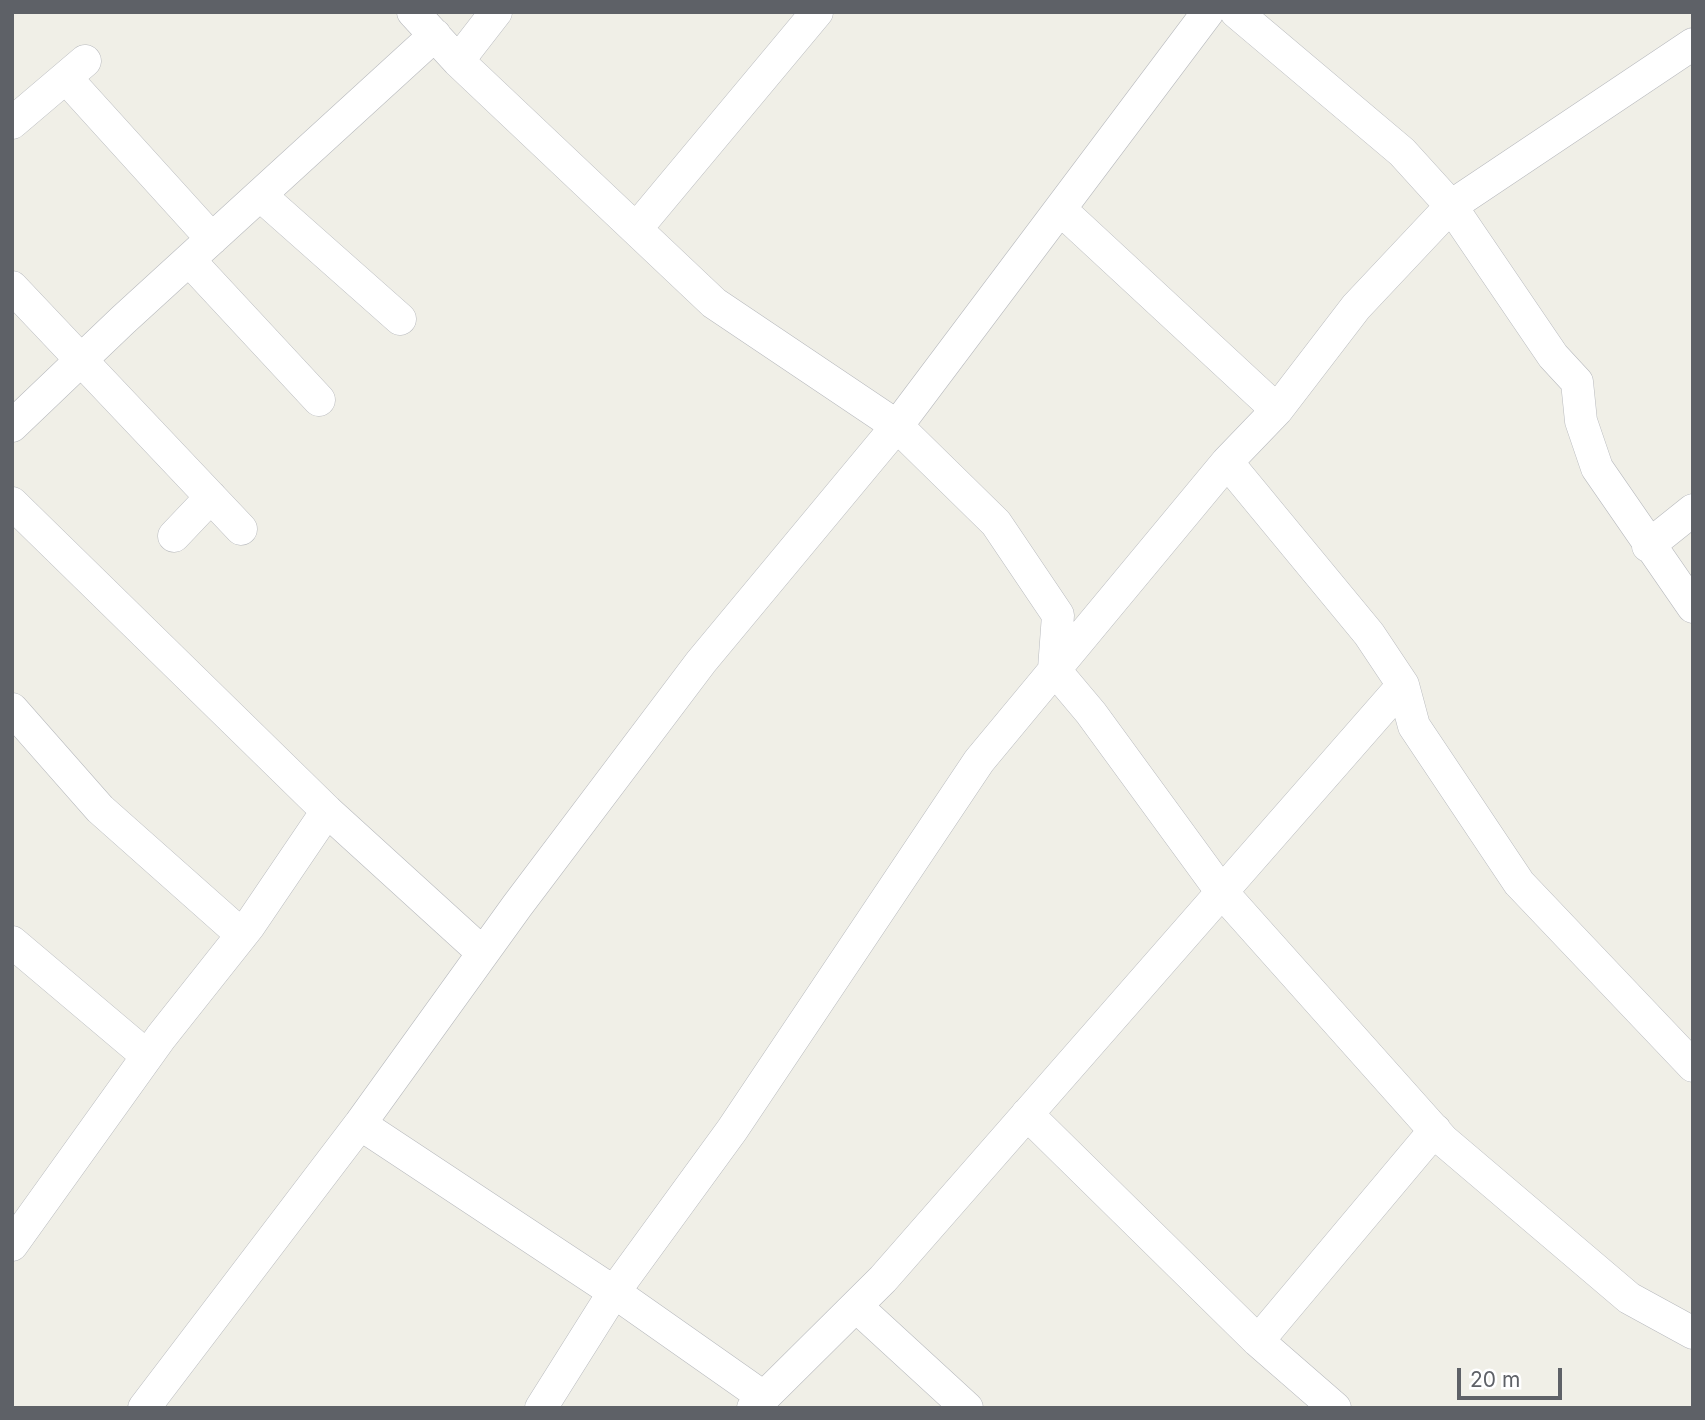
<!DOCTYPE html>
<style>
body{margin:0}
#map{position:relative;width:1705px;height:1420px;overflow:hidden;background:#f0efe7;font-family:Inter,sans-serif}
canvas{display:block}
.frame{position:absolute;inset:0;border:14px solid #5e6167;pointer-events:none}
.scale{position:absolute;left:1457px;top:1368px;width:105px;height:32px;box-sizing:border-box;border:4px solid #5e6167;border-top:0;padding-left:9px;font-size:21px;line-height:24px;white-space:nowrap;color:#5e6167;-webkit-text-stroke:5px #fff;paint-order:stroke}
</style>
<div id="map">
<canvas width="1705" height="1420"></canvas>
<div class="frame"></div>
<div class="scale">20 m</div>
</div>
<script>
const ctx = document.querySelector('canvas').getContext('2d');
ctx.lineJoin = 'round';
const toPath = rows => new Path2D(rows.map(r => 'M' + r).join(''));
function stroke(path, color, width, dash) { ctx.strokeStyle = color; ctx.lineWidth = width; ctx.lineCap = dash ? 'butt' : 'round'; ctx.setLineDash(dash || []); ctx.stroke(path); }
const street = toPath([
 [413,12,458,61,714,303,897,426,996,523,1058,615,1054,669,1091,713,1221,891,1443,1140,1629,1298,1693,1333],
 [1236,12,1402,152,1451,206,1553,356,1577,382,1581,421,1597,468,1693,607],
 [458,61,496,12],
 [67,79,212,239],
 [12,123,85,61],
 [260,195,400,319],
 [1060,209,1277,410],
 [636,229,817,12],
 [189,260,319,400],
 [12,287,241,529],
 [12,426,123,320,435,35],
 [1227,462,1369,634,1403,685,1414,726,1519,883,1693,1066],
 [12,503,327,811,483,953],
 [174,536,211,497],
 [1648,546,1693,510],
 [12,709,100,809,242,935],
 [12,942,147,1056],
 [1027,1114,1258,1341,1335,1408],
 [360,1124,614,1292,762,1396],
 [12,1245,161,1037,249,926,327,811],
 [857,1307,967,1408],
 [1258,1341,1435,1130],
 [144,1408,360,1124,517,906,701,662,897,426,1208,12],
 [541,1408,614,1292,732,1130,979,761,1227,462,1277,410,1356,307,1451,206,1693,44],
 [753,1408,883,1279,1403,685]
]);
stroke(street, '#b7b9bd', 33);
stroke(street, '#fff', 32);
</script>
